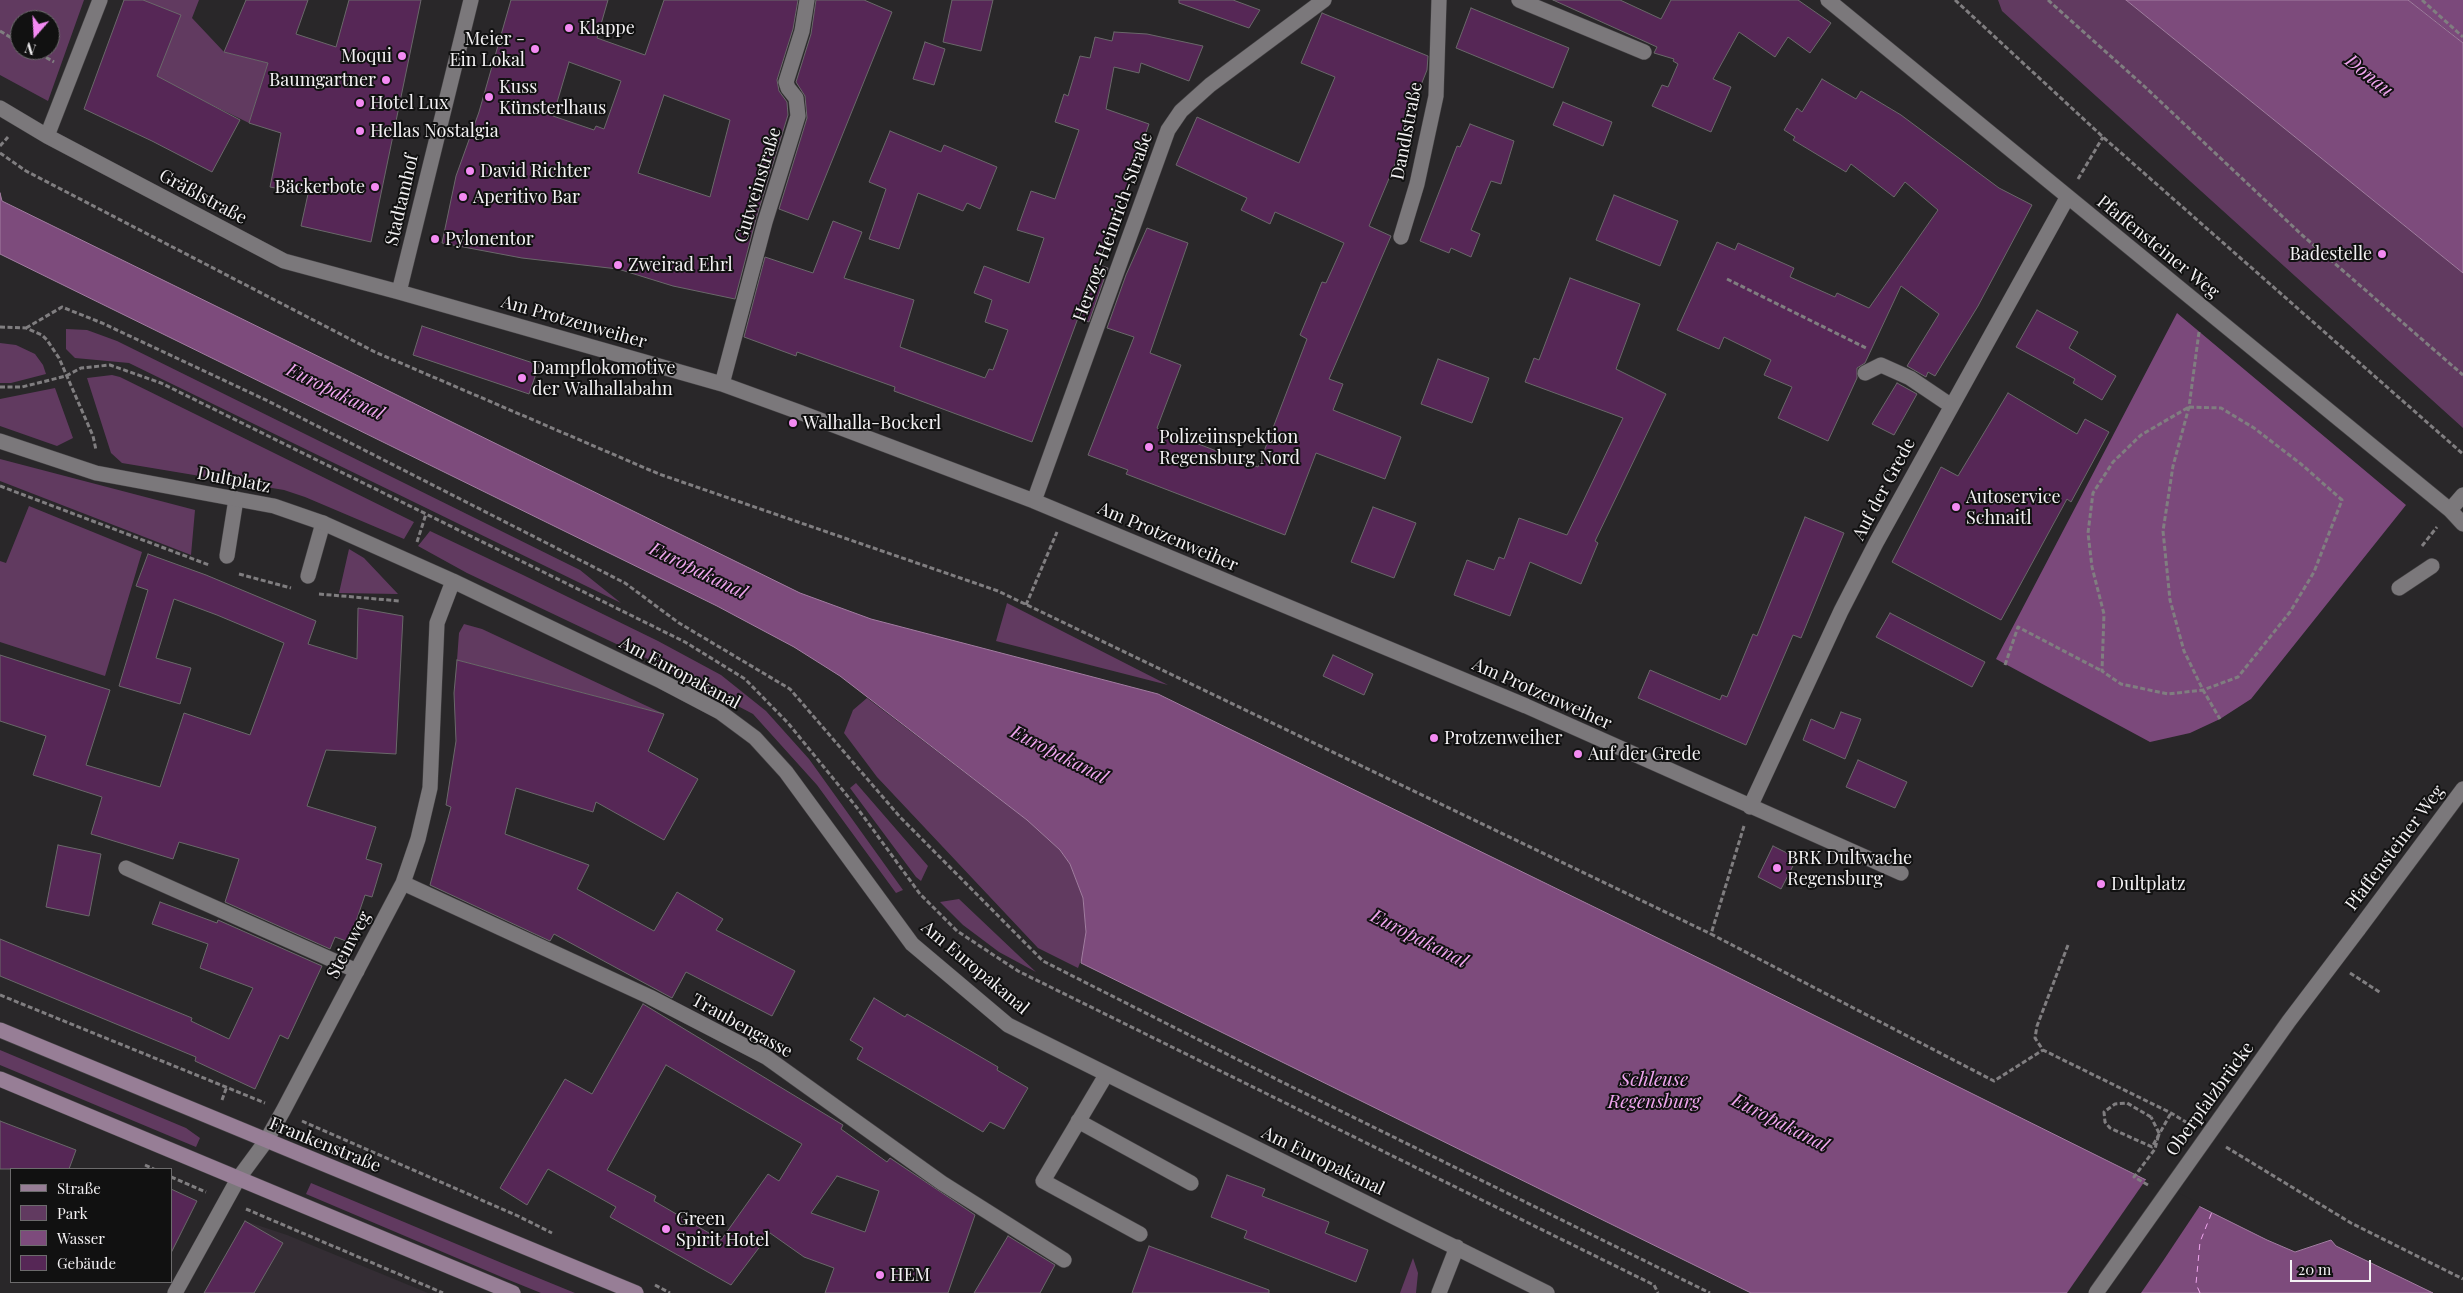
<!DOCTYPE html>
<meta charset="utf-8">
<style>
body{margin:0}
#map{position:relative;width:2463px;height:1293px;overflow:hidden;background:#292729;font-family:"Playfair Display",serif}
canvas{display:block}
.legend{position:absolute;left:10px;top:1168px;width:162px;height:115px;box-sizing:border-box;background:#111;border:1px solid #6c6b6c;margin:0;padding:6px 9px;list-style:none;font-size:15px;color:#f4f2f4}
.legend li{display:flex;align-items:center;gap:10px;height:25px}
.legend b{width:25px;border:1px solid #6c6b6c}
.north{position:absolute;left:10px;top:10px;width:50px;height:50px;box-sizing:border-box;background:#111;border:1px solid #6c6b6c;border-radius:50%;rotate:199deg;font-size:14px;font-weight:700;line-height:20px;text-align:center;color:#f4f2f4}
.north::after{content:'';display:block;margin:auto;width:18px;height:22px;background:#f38af2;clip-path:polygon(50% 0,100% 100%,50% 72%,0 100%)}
.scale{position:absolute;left:2290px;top:1260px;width:81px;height:22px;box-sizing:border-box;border:2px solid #f4f2f4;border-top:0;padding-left:6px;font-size:15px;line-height:18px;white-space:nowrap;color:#f4f2f4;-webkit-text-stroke:4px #111;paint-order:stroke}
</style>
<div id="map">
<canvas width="2463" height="1293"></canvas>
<ul class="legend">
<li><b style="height:6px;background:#977e96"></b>Straße</li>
<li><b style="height:14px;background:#613a60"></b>Park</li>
<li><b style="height:14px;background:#7d4b7c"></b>Wasser</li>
<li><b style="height:14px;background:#562756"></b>Gebäude</li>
</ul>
<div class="north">N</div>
<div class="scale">20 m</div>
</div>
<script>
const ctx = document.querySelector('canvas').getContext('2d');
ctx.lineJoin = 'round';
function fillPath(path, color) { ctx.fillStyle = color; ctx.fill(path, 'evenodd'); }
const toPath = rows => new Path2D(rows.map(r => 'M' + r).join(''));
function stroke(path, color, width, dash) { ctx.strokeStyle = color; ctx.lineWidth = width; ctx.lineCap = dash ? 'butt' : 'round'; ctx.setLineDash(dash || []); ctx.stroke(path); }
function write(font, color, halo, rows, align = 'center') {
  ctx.font = font + ' "Playfair Display",serif'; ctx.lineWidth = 4; ctx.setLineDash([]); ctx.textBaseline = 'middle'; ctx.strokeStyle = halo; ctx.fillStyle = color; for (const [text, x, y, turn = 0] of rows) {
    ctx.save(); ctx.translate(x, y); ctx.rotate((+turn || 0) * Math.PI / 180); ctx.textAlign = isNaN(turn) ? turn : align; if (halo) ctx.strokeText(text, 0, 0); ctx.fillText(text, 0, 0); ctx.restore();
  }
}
fillPath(toPath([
 [245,1221,287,1235,428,1293,204,1293]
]), '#342d34');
fillPath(toPath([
 [0,0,84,0,48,101,0,75],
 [20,20,50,20,50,50,20,50],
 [143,0,199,0,192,18,224,52,268,63,249,123,156,78],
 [1998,0,2126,0,2463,273,2463,428,2002,11],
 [66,329,87,330,117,341,580,570,621,603,129,363,75,358,66,349],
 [0,343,16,345,35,354,43,365,46,374,11,383,0,383],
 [112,375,120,377,414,522,404,539,305,497,284,490,122,463,111,453,87,378],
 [55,388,73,438,57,446,0,426,0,399],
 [0,459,195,510,191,555,0,481],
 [29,506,142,552,105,676,0,642,0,561,6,563],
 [430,531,523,575,658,641,721,675,766,711,809,759,903,890,896,893,817,785,753,714,650,660,467,573,418,546],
 [349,549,364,558,398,594,339,593],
 [1007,603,1168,685,996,641],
 [464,624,482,629,664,714,457,660,459,633],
 [867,698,1027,820,1060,850,1070,864,1083,898,1086,932,1083,955,1078,968,1038,948,877,777,844,733,853,710],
 [856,783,928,866,921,881,916,877,850,788],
 [959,899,1036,972,999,952,963,925,940,902],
 [0,1050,186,1128,200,1138,196,1147,0,1065],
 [311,1183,509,1266,575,1293,541,1293,504,1278,306,1194],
 [1413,1258,1418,1273,1416,1293,1400,1293]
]), '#613a60');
fillPath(toPath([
 [2408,0,2463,0,2463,43,2447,30],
 [2177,313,2406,505,2251,699,2220,719,2190,733,2150,742,1996,659]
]), '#7b497b');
const water = toPath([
 [2126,0,2408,0,2463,43,2463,273,2126,0],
 [0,193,2,201,800,593,871,619,1158,694,1715,966,2267,1240,2295,1252,2331,1240,2336,1246,2433,1293,1751,1293,1081,963,1086,932,1083,898,1070,864,1060,850,1027,820,840,676,794,647,717,606,0,254,0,193]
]);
fillPath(water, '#7d4b7c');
stroke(water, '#a17da0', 1);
fillPath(toPath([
 [2147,1178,2201,1204,2163,1261,2141,1293,2067,1293]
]), '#292729');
stroke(toPath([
 [2200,1293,2196,1284,2200,1242,2212,1212]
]), '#efa5ee', 1, [6, 5]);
const building = toPath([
 [124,0,143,0,181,15,157,76,240,120,212,172,152,141,84,109,124,0],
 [246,0,308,0,296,34,336,47,349,0,421,0,371,242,301,226,308,194,270,187,281,133,249,123,268,63,224,52,246,0],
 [511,0,608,0,597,38,645,55,664,0,798,0,793,29,777,80,779,91,787,102,788,115,756,219,735,299,673,286,618,269,522,258,442,243,456,176,479,112,511,0],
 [569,62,621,81,604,129,596,126,594,130,553,116,569,62],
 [664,95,730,120,710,197,638,173,664,95],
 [816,0,864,0,892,12,808,220,779,209,807,118,805,96,796,82,811,34,816,0],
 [952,0,993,0,981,51,943,42,952,0],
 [1179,0,1233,0,1260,10,1249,28,1179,3,1179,0],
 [1553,0,1620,0,1661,19,1671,0,1798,0,1831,23,1810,53,1788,37,1775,57,1739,32,1713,79,1731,87,1711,132,1652,106,1662,85,1668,87,1678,64,1673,61,1674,59,1654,53,1657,47,1553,0],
 [1471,8,1569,48,1553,88,1456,48,1471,8],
 [1322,13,1428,56,1427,70,1401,135,1406,138,1369,226,1391,236,1329,379,1343,384,1333,410,1401,437,1385,479,1316,453,1285,535,1126,474,1128,470,1088,455,1134,337,1107,328,1126,275,1147,228,1188,243,1150,353,1181,365,1157,428,1258,467,1307,339,1300,335,1322,282,1326,283,1344,243,1275,212,1270,224,1241,210,1247,198,1176,165,1197,117,1299,163,1335,77,1301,63,1322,13],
 [1114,32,1147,34,1203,46,1189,81,1141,63,1139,73,1114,67,1106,109,1149,124,1100,265,1108,268,1089,322,1078,318,1032,442,894,391,895,387,797,352,796,356,744,337,765,257,813,273,833,221,862,232,844,278,914,300,900,347,985,378,989,369,993,370,1008,330,985,322,992,300,974,293,984,266,1029,283,1044,238,1017,230,1031,191,1055,199,1079,130,1055,122,1064,94,1068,96,1080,56,1090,58,1095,37,1112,41,1114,32],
 [925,42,945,49,934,85,913,79,925,42],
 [1822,79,1856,99,1861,91,1901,115,1999,188,2032,205,1978,306,1935,376,1928,372,1926,377,1907,366,1939,314,1901,286,1865,363,1857,368,1857,378,1828,441,1778,418,1792,387,1764,375,1771,360,1724,337,1719,349,1677,330,1717,242,1735,250,1738,243,1794,268,1790,277,1835,297,1837,293,1869,308,1938,210,1905,182,1894,197,1851,164,1846,172,1793,140,1795,137,1784,130,1797,108,1802,112,1822,79],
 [1563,102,1612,122,1603,146,1553,125,1563,102],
 [1470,124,1514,141,1501,184,1491,181,1471,230,1480,234,1471,257,1451,248,1449,253,1420,241,1457,146,1460,147,1470,124],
 [890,131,941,152,944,145,997,167,980,209,967,203,963,211,918,193,899,249,869,239,886,189,869,182,890,131],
 [1614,195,1678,221,1660,266,1596,240,1614,195],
 [1570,278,1640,304,1616,369,1666,394,1595,541,1598,543,1581,584,1530,562,1510,616,1454,595,1467,560,1494,570,1499,557,1504,559,1519,518,1567,535,1623,418,1525,382,1534,358,1539,360,1570,278],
 [2037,310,2078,332,2069,348,2116,376,2102,400,2073,383,2075,379,2016,347,2037,310],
 [422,326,539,365,529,394,413,355,422,326],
 [1438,359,1489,378,1472,423,1421,404,1438,359],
 [1897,383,1917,394,1894,435,1872,424,1897,383],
 [2008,393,2077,434,2085,419,2109,432,2071,502,2067,499,2001,620,1892,562,1941,467,1958,476,2008,393],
 [1373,507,1416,523,1394,578,1351,562,1373,507],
 [1805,517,1844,533,1801,638,1793,635,1746,745,1638,698,1650,670,1720,700,1722,695,1727,697,1753,634,1757,636,1805,517],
 [148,554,206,575,316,621,308,644,357,659,358,608,403,616,396,754,326,750,307,806,376,827,366,859,382,864,372,897,365,895,349,942,335,937,330,949,225,902,239,859,179,842,173,859,91,834,102,797,33,775,46,736,0,721,0,655,110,690,86,765,160,787,184,713,250,735,284,643,217,615,174,599,156,658,191,668,180,704,119,686,148,590,136,586,148,554],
 [1890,613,1985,662,1972,687,1876,637,1890,613],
 [1333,655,1373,674,1364,695,1323,676,1333,655],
 [457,660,664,714,648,751,698,779,664,840,596,802,593,812,516,788,505,834,589,865,577,889,654,931,677,892,723,919,716,930,795,971,772,1016,686,972,672,998,554,934,550,941,430,885,451,807,446,805,456,741,454,693,457,660],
 [1841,712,1861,719,1845,759,1803,740,1811,719,1834,729,1841,712],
 [1858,760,1907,782,1895,808,1846,787,1858,760],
 [58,845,101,854,89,916,46,907,58,845],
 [1773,846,1797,858,1781,889,1758,877,1773,846],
 [160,902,217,923,218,920,322,966,288,1039,280,1035,255,1089,195,1061,196,1057,0,976,0,939,192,1018,191,1021,229,1039,253,988,200,968,208,944,152,924,160,902],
 [874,998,905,1017,907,1014,998,1067,997,1070,1028,1088,1004,1129,990,1122,983,1132,857,1059,863,1048,850,1040,874,998],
 [643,1004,843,1125,841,1129,887,1162,890,1158,975,1215,948,1293,825,1293,834,1268,804,1257,770,1233,731,1285,610,1217,616,1207,548,1169,527,1205,500,1188,565,1079,592,1094,643,1004],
 [666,1065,802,1144,779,1181,768,1174,721,1240,654,1201,656,1196,607,1170,666,1065],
 [837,1176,879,1191,865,1232,811,1213,837,1176],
 [0,1121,76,1150,69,1169,0,1169,0,1121],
 [1227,1175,1265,1189,1262,1196,1329,1222,1325,1233,1368,1250,1356,1282,1244,1238,1247,1231,1211,1217,1227,1175],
 [171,1189,197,1201,171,1253,171,1189],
 [245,1221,283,1243,254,1293,204,1293,245,1221],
 [1008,1236,1055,1265,1040,1293,974,1293,1008,1236],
 [1149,1246,1269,1290,1269,1293,1132,1293,1149,1246]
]);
fillPath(building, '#562756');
stroke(building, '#6a686a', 1);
const lane = toPath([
 [1865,373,1881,365,1910,378,1950,405],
 [227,556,236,499],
 [308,576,323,523],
 [2399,588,2432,566],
 [126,868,357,971],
 [1106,1075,1043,1181,1140,1234],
 [1078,1121,1191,1183]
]);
const street = toPath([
 [1519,0,1644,52],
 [1828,0,2450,510,2463,524],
 [0,108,47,136,284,261,399,292,722,384,799,412,1034,501,1526,706,1901,873],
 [47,136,100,0],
 [1401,237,1417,184,1436,96,1439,0],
 [399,292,471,0],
 [722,384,765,222,798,116,796,98,788,88,786,82,802,31,807,0],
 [0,441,96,473,274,506,323,523,453,581,661,681,720,712,755,738,786,772,912,944,1008,1025,1547,1293],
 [1034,501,1168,130,1181,111,1210,85,1324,0],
 [2450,510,2463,495],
 [1750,807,1841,611,1876,543,2067,198],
 [403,883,650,997,766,1057,942,1183,1064,1260],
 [2358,930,2463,789],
 [175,1293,238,1179,266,1141,283,1111,403,883,418,839,430,788,437,623,453,581],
 [1439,1293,1457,1247]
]);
const secondary = toPath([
 [0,1030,636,1293],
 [0,1079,513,1293]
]);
stroke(lane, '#444244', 16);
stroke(street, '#444244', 16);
stroke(secondary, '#444244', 16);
stroke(toPath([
 [1955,0,2103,137,2463,454],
 [2048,0,2144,86,2302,235,2463,375],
 [2422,0,2463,37],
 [0,31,20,43],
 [33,50,54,62],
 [0,146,8,137],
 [0,153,26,171,375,352,659,474,998,591,1711,934],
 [2078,179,2103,137],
 [1727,279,1866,348],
 [0,327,26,328,42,335,47,340,59,358,93,436,96,450],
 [26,328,62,307,102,323,268,401,625,583,679,623,790,689,900,817,1043,961,1284,1083,1710,1293],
 [2199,332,2189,407,2173,466,2163,531,2170,600,2184,651,2203,690,2220,719],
 [0,387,22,387,66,376,81,368,110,365,161,383,685,642,745,679,788,723,858,809,920,894,957,931,1018,971,1654,1285,1658,1293],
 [2189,407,2221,408,2254,428,2301,464,2342,500,2314,572,2290,612,2238,677,2203,690,2168,694,2121,684,2102,671,2104,614,2092,567,2088,533,2093,493,2113,462,2141,435,2189,407],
 [0,486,209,565],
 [417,542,426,514],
 [2422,546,2437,527],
 [239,574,291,588],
 [319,594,400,601],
 [1026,605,1057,532],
 [2005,665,2018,627,2102,671],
 [1744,826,1711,934,1994,1081,2043,1050],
 [2068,945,2037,1026,2035,1038,2043,1050,2171,1113,2191,1125],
 [2350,973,2381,993],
 [0,995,265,1103],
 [222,1100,227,1086],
 [2151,1117,2127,1103,2115,1104,2104,1112,2105,1122,2110,1128,2152,1147,2171,1113],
 [302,1121,518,1216,552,1233],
 [2226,1147,2351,1223,2463,1279],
 [145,1165,154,1169],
 [171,1177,206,1192],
 [246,1209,443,1293],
 [655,1285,670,1293]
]), '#807e80', 3, [5, 2.5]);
stroke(lane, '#7b787b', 15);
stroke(street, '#7b787b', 15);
stroke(secondary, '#977e96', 15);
const streetBridge = toPath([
 [2096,1293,2289,1021,2358,930]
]);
stroke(streetBridge, '#444244', 16, []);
stroke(toPath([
 [2148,1185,2134,1177,2155,1149,2159,1133,2151,1117]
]), '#807e80', 3, [5, 2.5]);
stroke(streetBridge, '#7b787b', 15);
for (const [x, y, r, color] of [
 [569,28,5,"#f38af2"],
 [535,49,5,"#f38af2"],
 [402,56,5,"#f38af2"],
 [386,80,5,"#f38af2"],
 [489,97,5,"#f38af2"],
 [360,103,5,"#f38af2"],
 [360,131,5,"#f38af2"],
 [470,171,5,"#f38af2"],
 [375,187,5,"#f38af2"],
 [463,197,5,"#f38af2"],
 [435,239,5,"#f38af2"],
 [2382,254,5,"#f38af2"],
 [618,265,5,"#f38af2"],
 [522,378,5,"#f38af2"],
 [793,423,5,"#f38af2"],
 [1149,447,5,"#f38af2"],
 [1956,507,5,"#f38af2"],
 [1434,738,5,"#f38af2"],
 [1578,754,5,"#f38af2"],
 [1777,868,5,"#f38af2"],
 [2101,884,5,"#f38af2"],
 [666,1229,5,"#f38af2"],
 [880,1275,5,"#f38af2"]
]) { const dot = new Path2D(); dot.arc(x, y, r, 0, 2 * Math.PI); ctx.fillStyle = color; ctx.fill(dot); stroke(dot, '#111', 2); }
write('18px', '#f4f2f4', '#111', [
 ["Klappe",579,28],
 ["Meier -",525,39,"right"],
 ["Ein Lokal",525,60,"right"],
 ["Moqui",392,56,"right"],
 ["Baumgartner",376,80,"right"],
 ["Kuss",499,87],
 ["Künsterlhaus",499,108],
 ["Hotel Lux",370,103],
 ["Hellas Nostalgia",370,131],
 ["David Richter",480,171],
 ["Bäckerbote",365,187,"right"],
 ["Aperitivo Bar",473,197],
 ["Pylonentor",445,239],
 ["Badestelle",2372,254,"right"],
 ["Zweirad Ehrl",628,265],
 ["Dampflokomotive",532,368],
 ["der Walhallabahn",532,389],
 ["Walhalla-Bockerl",803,423],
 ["Polizeiinspektion",1159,437],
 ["Regensburg Nord",1159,458],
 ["Autoservice",1966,497],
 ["Schnaitl",1966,518],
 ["Protzenweiher",1444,738],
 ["Auf der Grede",1588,754],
 ["BRK Dultwache",1787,858],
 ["Regensburg",1787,879],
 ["Dultplatz",2111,884],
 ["Green",676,1219],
 ["Spirit Hotel",676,1240],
 ["HEM",890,1275]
], 'left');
write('18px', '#f4f2f4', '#111', [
 ["Dandlstraße",1407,131,-79],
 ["Gutweinstraße",758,185,-73],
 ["Gräßlstraße",203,197,28],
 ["Stadtamhof",402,200,-77],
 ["Herzog-Heinrich-Straße",1113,227,-70],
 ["Pfaffensteiner Weg",2158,247,39],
 ["Am Protzenweiher",574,322,16],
 ["Dultplatz",234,480,11],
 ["Auf der Grede",1884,489,-62],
 ["Am Protzenweiher",1168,537,23],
 ["Am Europakanal",680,673,28],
 ["Am Protzenweiher",1542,694,24],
 ["Pfaffensteiner Weg",2395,848,-53],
 ["Steinweg",349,945,-62],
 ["Am Europakanal",975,968,40],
 ["Traubengasse",742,1026,29],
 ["Oberpfalzbrücke",2210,1099,-54],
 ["Frankenstraße",325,1145,22],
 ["Am Europakanal",1323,1161,26]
]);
write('italic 19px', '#efa5ee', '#111', [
 ["Donau",2369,76,39],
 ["Europakanal",335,392,26],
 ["Europakanal",698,571,26],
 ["Europakanal",1059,755,27],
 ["Europakanal",1419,939,27],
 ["Schleuse",1654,1080],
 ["Regensburg",1654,1102],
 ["Europakanal",1780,1123,27]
]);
</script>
